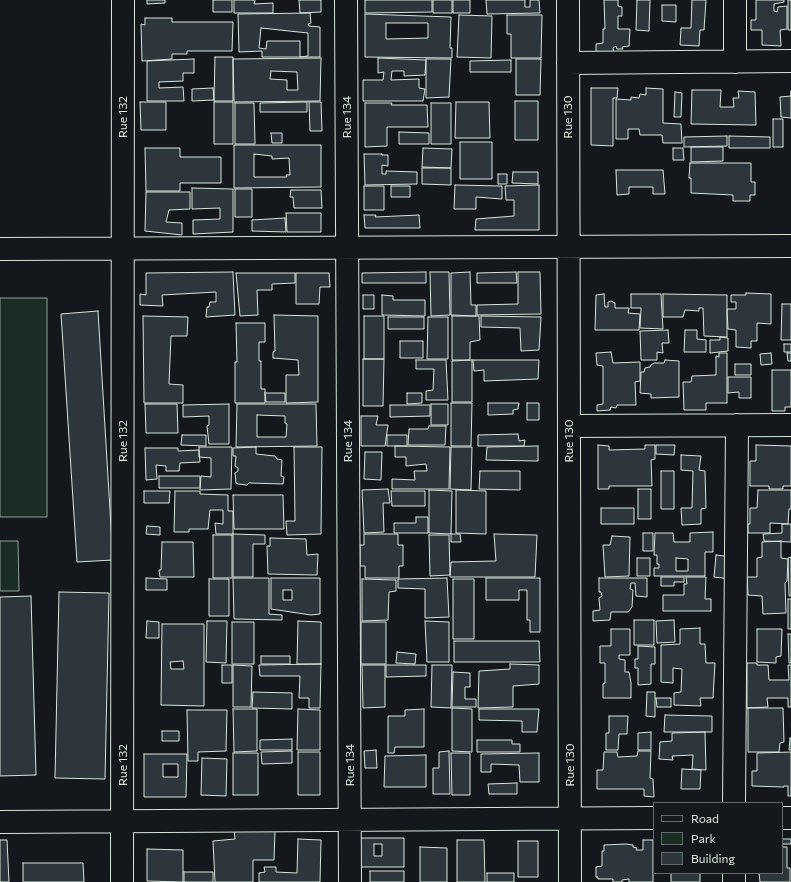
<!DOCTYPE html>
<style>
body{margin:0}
#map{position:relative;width:791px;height:882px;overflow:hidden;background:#14181c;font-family:Commissioner,sans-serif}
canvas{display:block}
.legend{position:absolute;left:653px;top:802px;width:130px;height:72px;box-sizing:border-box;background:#14181c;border:1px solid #626a69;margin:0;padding:5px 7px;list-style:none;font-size:12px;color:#d8e6dc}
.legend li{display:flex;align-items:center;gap:8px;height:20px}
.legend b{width:20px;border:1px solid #626a69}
</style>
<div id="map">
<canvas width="791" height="882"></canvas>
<ul class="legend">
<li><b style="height:5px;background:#14181c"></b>Road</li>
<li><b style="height:11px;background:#1a2d24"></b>Park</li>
<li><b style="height:11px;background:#2c363c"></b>Building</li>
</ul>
</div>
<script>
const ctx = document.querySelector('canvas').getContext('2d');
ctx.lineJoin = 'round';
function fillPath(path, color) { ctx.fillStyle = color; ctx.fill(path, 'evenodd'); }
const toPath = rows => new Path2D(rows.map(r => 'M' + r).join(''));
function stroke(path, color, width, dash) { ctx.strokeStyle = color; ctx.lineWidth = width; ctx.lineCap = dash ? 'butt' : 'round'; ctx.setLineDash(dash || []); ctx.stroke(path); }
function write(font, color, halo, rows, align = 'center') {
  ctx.font = font + ' Commissioner,sans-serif'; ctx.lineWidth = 3; ctx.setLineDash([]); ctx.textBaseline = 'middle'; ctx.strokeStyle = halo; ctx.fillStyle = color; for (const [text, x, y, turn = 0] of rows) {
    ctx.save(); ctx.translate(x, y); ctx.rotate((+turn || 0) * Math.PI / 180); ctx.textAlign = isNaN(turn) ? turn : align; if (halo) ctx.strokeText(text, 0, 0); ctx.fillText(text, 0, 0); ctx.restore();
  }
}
const green = toPath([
 [0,298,47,298,47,517,0,517,0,298],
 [0,541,18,541,19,591,0,591,0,541]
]);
fillPath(green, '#1a2d24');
stroke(green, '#939e99', 1);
const building = toPath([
 [147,0,165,0,165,3,147,4,147,0],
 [213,0,232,0,232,12,213,12,213,0],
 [234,0,255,0,254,4,273,3,273,13,234,13,234,0],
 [299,0,321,0,321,12,300,13,299,0],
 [365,0,432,0,432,12,365,13,365,0],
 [433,0,452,0,452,13,433,13,433,0],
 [453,0,470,0,470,13,453,13,453,0],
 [486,0,525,0,525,7,530,7,530,0,539,0,540,13,487,14,486,0],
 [604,0,618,0,618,6,622,7,622,16,618,16,618,29,630,29,629,46,622,47,623,49,617,49,616,46,613,48,614,55,596,55,596,44,603,43,603,29,605,29,604,0],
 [637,0,650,0,649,31,636,30,637,0],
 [692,0,706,0,704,30,700,30,699,46,680,45,681,28,691,28,692,0],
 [756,0,784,0,784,2,774,4,774,11,777,12,778,7,787,6,787,29,780,30,781,46,762,45,762,30,751,30,751,20,756,20,756,0],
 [788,0,791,0,791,30,788,30,788,0],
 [662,5,676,5,676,22,662,21,662,5],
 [310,13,311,23,308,24,309,26,320,27,320,57,262,57,262,51,239,52,238,14,310,13],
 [261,28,308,33,308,56,300,57,300,41,267,41,266,49,259,48,261,28],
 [365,14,451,17,450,48,452,48,452,58,365,57,365,14],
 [386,23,428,23,428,38,386,39,386,23],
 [459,15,492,16,491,58,457,57,459,15],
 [507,15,542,15,541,58,511,58,511,34,507,34,507,15],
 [145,18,172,18,172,22,233,22,232,51,187,51,187,54,172,54,172,59,142,61,141,24,145,25,145,18],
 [215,57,233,57,233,101,214,101,215,57],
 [321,58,320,101,234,102,233,59,321,58],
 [271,71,297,72,298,90,287,90,287,80,270,79,271,71],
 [378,58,426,60,425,75,404,76,404,71,392,71,391,80,419,79,419,88,425,89,423,101,363,101,363,80,383,80,384,72,378,73,378,58],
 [194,59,194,73,183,73,183,81,159,82,159,88,183,87,184,101,147,101,147,61,194,59],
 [426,59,451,59,449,97,426,98,426,59],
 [516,59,541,59,540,95,516,95,516,59],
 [511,60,511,72,470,72,470,61,511,60],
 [213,88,214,100,192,101,192,89,213,88],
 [591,88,618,88,617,98,613,98,613,146,591,145,591,88],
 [646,88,663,89,663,123,681,124,682,143,663,143,662,135,640,135,639,129,628,129,628,139,616,139,616,99,631,100,631,97,639,98,640,94,646,95,646,88],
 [692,90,721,90,720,107,734,107,733,98,739,98,738,91,755,92,756,125,691,124,692,90],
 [791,91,791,118,781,117,780,97,791,96,791,91],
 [675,92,682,93,681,117,674,117,675,92],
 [515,101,538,101,538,140,515,140,515,101],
 [140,102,166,102,166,130,141,130,140,102],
 [214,102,233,102,233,144,214,144,214,102],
 [307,102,307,112,260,112,260,103,307,102],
 [309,102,321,102,322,131,310,131,309,102],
 [456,102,489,102,490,138,455,138,456,102],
 [235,103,254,103,255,144,235,144,235,103],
 [365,103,392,103,391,105,427,105,428,127,387,127,387,146,365,147,365,103],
 [431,103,451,103,451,144,431,144,431,103],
 [773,119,783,119,783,147,773,147,773,119],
 [399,132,429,133,429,144,399,144,399,132],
 [271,133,282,133,282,143,272,143,271,133],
 [727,136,727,146,684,147,684,137,727,136],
 [729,136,770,137,770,148,729,148,729,136],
 [460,142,492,142,492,179,460,179,460,142],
 [234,145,321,145,321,187,234,188,234,145],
 [254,154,272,156,272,159,289,158,290,175,286,175,287,177,254,177,254,154],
 [691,147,723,147,723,161,691,162,691,147],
 [145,148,180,148,180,157,221,157,221,183,180,183,180,191,146,191,145,148],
 [423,148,452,149,451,168,422,167,423,148],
 [673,148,683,148,684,160,673,160,673,148],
 [364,154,382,154,382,155,388,155,388,166,382,165,382,174,386,174,386,171,417,172,417,184,365,185,364,154],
 [690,163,751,163,751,182,755,182,755,195,750,195,750,201,733,201,733,195,691,193,691,178,689,178,690,163],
 [422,168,451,168,451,185,422,184,422,168],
 [616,170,663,170,665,194,653,194,653,187,629,187,629,194,617,195,616,170],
 [513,172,538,172,538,184,512,183,513,172],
 [498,174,507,174,507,184,498,184,498,174],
 [455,185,502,186,502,199,476,197,476,209,454,209,455,185],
 [539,185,539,230,475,230,476,219,514,216,514,200,506,200,505,186,539,185],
 [364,186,384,186,384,210,364,210,364,186],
 [391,186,410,186,410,197,391,197,391,186],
 [192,188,233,189,233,232,193,234,193,220,220,219,220,208,192,209,192,188],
 [235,189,252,189,252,217,235,217,235,189],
 [291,190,321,190,322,208,294,208,293,197,290,197,291,190],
 [146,192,190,192,190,209,169,210,166,222,182,223,182,235,145,231,146,192],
 [286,213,321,213,321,232,287,232,286,213],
 [364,215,376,215,375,217,419,215,420,228,365,228,364,215],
 [285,218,286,232,252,231,252,220,285,218],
 [233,272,235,315,206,317,207,307,209,307,210,302,216,302,216,292,162,295,163,306,140,305,140,294,146,295,146,273,233,272],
 [426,272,426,283,362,283,362,273,426,272],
 [430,272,449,272,450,315,431,316,430,272],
 [470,272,471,305,476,305,476,316,451,315,451,273,470,272],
 [516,272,517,283,477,283,477,273,516,272],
 [518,272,540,272,541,314,477,315,477,305,518,304,518,272],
 [236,273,295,273,295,283,272,284,272,290,257,290,258,315,240,316,236,273],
 [296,273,329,273,330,287,320,287,319,304,296,304,296,273],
 [746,293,771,294,771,324,757,323,757,341,751,341,751,348,736,347,736,330,728,329,727,309,736,309,736,302,731,302,731,295,746,295,746,293],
 [604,294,605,307,608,307,608,302,611,301,615,303,615,308,629,308,628,313,640,314,639,330,595,330,596,295,604,294],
 [631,294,661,294,663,329,640,328,641,308,631,308,631,294],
 [663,294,727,295,727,337,704,336,703,308,699,308,699,311,685,310,683,317,663,317,663,294],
 [363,295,374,295,374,309,363,309,363,295],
 [382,295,393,296,393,300,425,300,425,316,382,315,382,295],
 [782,304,791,304,791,340,781,340,782,304],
 [98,311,113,560,77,562,61,314,98,311],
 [274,315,318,316,318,402,286,403,286,375,299,375,298,360,273,358,273,352,275,351,274,315],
 [143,316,188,317,187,336,171,336,169,384,183,385,183,403,144,403,143,316],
 [364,316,384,316,384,359,364,359,364,316],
 [452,316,479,316,480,340,470,342,470,360,452,360,452,316],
 [481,316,541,317,539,350,521,351,520,328,481,327,481,316],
 [388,317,424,317,424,329,388,329,388,317],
 [428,317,448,317,448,359,427,359,428,317],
 [236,323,265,323,265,342,259,342,259,361,261,361,261,389,265,389,265,403,235,403,235,362,237,362,236,323],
 [668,330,669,343,662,343,663,353,657,352,657,360,641,360,640,331,668,330],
 [685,330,697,330,697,339,706,340,706,352,684,352,685,330],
 [720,337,728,338,728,351,710,353,710,340,720,340,720,337],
 [400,341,423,341,423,358,400,358,400,341],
 [784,344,791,344,791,352,784,352,784,344],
 [611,352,613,363,640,362,640,381,635,382,636,405,617,405,616,408,611,407,610,410,597,411,597,405,603,404,603,366,597,365,596,353,611,352],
 [719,353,727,353,727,403,706,403,706,410,684,410,683,382,691,382,692,376,716,375,716,356,719,357,719,353],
 [771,353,772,364,761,365,760,354,771,353],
 [787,353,791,353,791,361,788,361,787,353],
 [363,359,384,359,383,406,363,406,363,359],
 [416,360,446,360,448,400,426,400,426,391,433,390,434,369,416,369,416,360],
 [472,360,472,402,452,402,452,361,472,360],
 [473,360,539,360,538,379,484,381,484,370,474,371,473,360],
 [665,360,679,361,679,397,651,398,651,394,640,393,641,372,644,372,645,368,650,367,651,365,654,363,664,363,665,360],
 [735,364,751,364,751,375,735,375,735,364],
 [772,370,791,370,791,407,785,407,785,411,772,411,772,370],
 [728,377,751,377,751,398,739,398,739,392,728,393,728,377],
 [265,393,285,393,285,402,266,402,265,393],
 [407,393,422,393,422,403,407,404,407,393],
 [451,403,472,403,471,446,451,446,451,403],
 [488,403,519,403,518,409,513,410,513,414,488,415,488,403],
 [527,403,539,403,539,420,527,420,527,403],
 [145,404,177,404,178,433,146,433,145,404],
 [229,404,229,444,209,444,207,426,209,425,209,416,183,417,183,405,229,404],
 [237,404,316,404,317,446,236,447,237,404],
 [257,415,285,416,285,423,287,424,286,437,257,437,257,415],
 [431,404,448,404,448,425,431,425,431,404],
 [390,405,430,405,430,416,390,417,390,405],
 [361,416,378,416,376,425,388,425,385,446,361,446,361,416],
 [429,426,446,426,445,445,408,445,409,429,428,429,429,426],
 [518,434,519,441,525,440,524,446,478,446,478,435,518,434],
 [182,435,206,435,206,446,181,445,182,435],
 [387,435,407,435,407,446,387,446,387,435],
 [598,445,609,446,609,450,645,449,645,445,655,445,655,459,651,460,652,486,609,486,609,489,598,489,598,445],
 [656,445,675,445,674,455,656,454,656,445],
 [756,445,791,446,791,486,783,486,783,489,769,489,769,486,750,486,750,461,756,461,756,445],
 [395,446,450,447,449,489,392,489,392,479,415,480,414,471,427,471,426,464,406,466,406,457,395,457,395,446],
 [538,446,538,461,486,460,487,447,538,446],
 [199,447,232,447,231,489,200,490,201,476,211,477,211,458,199,457,199,447],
 [256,447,256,454,275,456,277,459,282,460,281,476,284,477,283,484,249,483,247,485,238,484,236,483,235,473,238,471,238,468,235,466,236,456,233,456,233,448,256,447],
 [294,447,322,447,321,534,287,535,286,521,295,521,294,447],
 [451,447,472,447,471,490,450,489,451,447],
 [145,448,178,448,178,451,199,450,200,462,180,463,179,471,166,471,166,466,156,465,157,479,146,480,145,448],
 [365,452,382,452,381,480,364,479,365,452],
 [681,455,701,456,699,470,705,471,706,508,701,509,701,524,682,525,681,508,692,508,693,471,681,470,681,455],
 [480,471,520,471,520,490,479,489,480,471],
 [661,471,674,471,674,509,661,509,661,471],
 [159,476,200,476,200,488,159,488,159,476],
 [388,489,390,503,383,503,384,532,364,533,362,490,388,489],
 [638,489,651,489,651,519,638,519,638,489],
 [429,490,452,491,451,534,429,533,429,490],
 [456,490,486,491,486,534,456,533,456,490],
 [758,490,791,490,791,509,789,509,788,524,770,523,770,533,748,533,748,524,750,524,750,508,757,508,758,490],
 [144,491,170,491,169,503,144,503,144,491],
 [175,491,200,491,200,494,228,495,228,511,233,511,233,534,216,534,215,523,223,524,223,510,210,510,208,529,189,529,189,532,174,532,175,491],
 [391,491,425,491,425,506,392,506,391,491],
 [233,495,283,495,284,529,234,529,233,495],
 [601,508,634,508,634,524,601,524,601,508],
 [416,517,428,517,428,533,394,533,394,523,416,523,416,517],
 [782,524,791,524,791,542,764,541,763,534,782,533,782,524],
 [147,526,160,527,160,535,146,534,147,526],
 [713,532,713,552,705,552,705,576,654,576,654,568,659,568,659,564,657,564,657,555,654,555,655,533,673,533,674,542,690,542,690,533,713,532],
 [676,558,688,559,688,571,676,571,676,558],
 [643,533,653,533,653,551,643,551,643,533],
 [233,534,265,535,265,544,253,544,253,577,233,577,233,534],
 [364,534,398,534,398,545,403,545,403,566,399,566,399,578,365,578,365,566,360,566,360,545,364,545,364,534],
 [451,534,460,534,461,542,451,542,451,534],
 [494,534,537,535,535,577,450,577,451,562,496,561,494,534],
 [213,535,232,535,232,578,213,578,213,535],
 [429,535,449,535,450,575,430,576,429,535],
 [612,536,630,537,629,576,605,577,603,545,610,545,612,536],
 [270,538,306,539,307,555,318,554,317,575,268,574,267,546,270,546,270,538],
 [781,541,781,558,788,559,787,581,785,583,786,613,763,614,762,596,748,595,747,577,757,577,757,558,762,557,762,542,781,541],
 [162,542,193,542,194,577,160,577,159,570,161,570,162,542],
 [716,555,733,557,731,579,714,577,716,555],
 [791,557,791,596,789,596,788,558,791,557],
 [637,558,650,558,650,576,637,576,637,558],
 [661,577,684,577,684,582,674,582,674,586,661,586,661,577],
 [686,577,706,577,705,599,711,599,711,611,663,611,663,595,684,595,684,584,687,584,686,577],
 [146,578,167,579,167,590,146,590,146,578],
 [233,578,269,578,269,614,282,615,282,620,234,619,233,578],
 [271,578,320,578,320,614,311,615,271,609,271,578],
 [283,590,292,590,292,600,283,600,283,590],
 [447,578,449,617,425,618,425,589,398,588,398,579,447,578],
 [486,578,540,578,540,632,530,632,530,620,527,620,527,590,519,590,519,600,486,600,486,578],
 [599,578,647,578,647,597,636,596,635,583,631,583,630,589,633,590,632,607,628,612,611,612,610,620,593,621,593,611,600,610,599,598,602,596,601,592,599,592,599,578],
 [209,579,229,579,229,616,209,616,209,579],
 [362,579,396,580,396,591,389,592,388,620,362,621,362,579],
 [453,579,474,579,474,639,453,639,453,579],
 [59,592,109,593,105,779,55,778,59,592],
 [31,596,36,775,0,776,0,597,31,596],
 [788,599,791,599,791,629,788,629,788,599],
 [634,620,654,620,654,645,634,645,634,620],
 [674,620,675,642,657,643,656,621,674,620],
 [147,621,159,622,159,638,146,638,147,621],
 [207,621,227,621,226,663,206,662,207,621],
 [298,621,321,622,321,664,297,664,298,621],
 [425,621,449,622,449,662,427,662,425,621],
 [232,622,254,622,254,664,232,664,232,622],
 [361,622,386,622,386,664,361,664,361,622],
 [162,624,204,624,204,706,161,705,162,624],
 [183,661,184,669,171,669,170,662,183,661],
 [700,628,700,644,705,644,706,663,715,663,713,698,700,698,701,706,674,705,674,693,681,692,682,669,673,668,673,683,661,682,661,645,680,644,680,629,700,628],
 [611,629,630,629,630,655,619,655,619,659,625,660,625,672,629,672,631,683,631,698,603,698,603,684,605,683,605,663,600,663,600,646,611,646,611,629],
 [757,629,782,629,781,656,776,657,776,663,757,662,757,629],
 [788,634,791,634,791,663,789,663,788,634],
 [454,641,539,641,540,662,454,662,454,641],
 [638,646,655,647,655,664,651,664,651,684,638,685,638,668,635,668,635,659,638,659,638,646],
 [397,652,416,654,415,664,396,663,397,652],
 [261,656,290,656,290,664,261,664,261,656],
 [747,663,757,663,757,665,768,665,769,680,789,680,788,665,791,665,791,707,788,707,788,698,767,698,768,707,747,708,747,663],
 [321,664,320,708,309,708,309,698,299,698,300,676,260,676,259,665,321,664],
 [510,664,539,665,539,684,513,686,513,707,478,708,479,671,510,669,510,664],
 [222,665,232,665,232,683,222,683,222,665],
 [233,665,252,666,251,707,233,707,233,665],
 [362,665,385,665,385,707,363,708,362,665],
 [386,665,426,665,426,676,386,677,386,665],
 [432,665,452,665,451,708,431,707,432,665],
 [453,672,470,673,470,687,465,687,465,699,476,699,476,707,452,707,453,672],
 [253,692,292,693,292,709,252,708,253,692],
 [647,692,655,692,655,717,646,716,647,692],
 [656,698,671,698,671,707,657,707,656,698],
 [452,708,472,709,472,752,452,751,452,708],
 [748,708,783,708,784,742,780,743,779,752,748,752,748,708],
 [233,709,257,709,257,751,234,752,233,709],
 [298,709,320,710,320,750,297,750,298,709],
 [424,709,424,747,395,747,394,753,388,753,388,716,405,716,405,710,424,709],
 [479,709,539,709,537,732,522,732,522,721,479,720,479,709],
 [187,710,227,710,226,751,198,752,198,761,188,761,187,710],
 [665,715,712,716,712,732,664,732,665,715],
 [609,716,628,716,627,734,619,734,618,750,606,750,606,733,609,733,609,716],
 [162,731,179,731,179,741,162,741,162,731],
 [651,732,651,750,638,750,638,733,651,732],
 [705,732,706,770,692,769,693,755,672,756,673,760,659,759,660,742,672,741,672,733,705,732],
 [790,738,791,738,791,750,789,750,790,738],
 [292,739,292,750,260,750,260,740,292,739],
 [477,740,512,740,512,744,520,744,520,752,477,752,477,740],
 [376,750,377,768,365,768,364,751,376,750],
 [292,751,292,763,262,764,261,752,292,751],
 [449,751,450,794,433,794,433,768,439,768,439,752,449,751],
 [638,751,651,751,650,778,653,779,654,797,644,796,644,789,597,789,597,770,603,770,604,752,617,752,618,757,637,756,638,751],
 [298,752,320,752,320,795,298,795,298,752],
 [791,752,791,796,788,796,788,786,784,786,784,787,752,786,752,771,757,771,757,753,791,752],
 [233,753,258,753,258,795,233,795,233,753],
 [451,753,470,753,470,795,452,795,451,753],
 [539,753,539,782,520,782,519,765,491,764,491,772,481,772,481,754,539,753],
 [144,754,187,754,186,797,144,797,144,754],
 [163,764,178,764,178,777,163,777,163,764],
 [426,755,426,787,384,787,385,756,426,755],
 [202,758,227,759,226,796,201,795,202,758],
 [682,769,701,770,700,789,681,789,682,769],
 [517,783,517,794,489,794,488,784,517,783],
 [234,829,275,831,274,860,253,860,253,882,215,882,213,841,235,839,234,829],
 [357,838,404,838,404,867,357,867,357,838],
 [374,844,382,844,382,856,374,856,374,844],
 [298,839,321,840,320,882,259,882,259,873,265,872,264,867,276,867,276,872,297,873,298,839],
 [782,839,791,839,791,844,782,844,782,839],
 [0,840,7,840,9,882,0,882,0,840],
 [457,840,484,840,485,882,457,882,457,840],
 [643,840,653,840,653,882,629,882,629,879,622,880,622,882,613,882,613,879,598,879,598,877,596,877,596,867,602,866,602,851,604,851,604,845,626,844,633,845,633,847,637,848,636,850,643,850,643,840],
 [518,841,538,841,538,877,518,877,518,841],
 [420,847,447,848,447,882,420,882,420,847],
 [782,847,787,847,787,868,790,868,790,882,760,882,759,873,782,873,782,847],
 [147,849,183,850,183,882,147,881,147,849],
 [23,863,83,863,84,882,23,882,23,863],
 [370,871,404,871,404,882,370,882,370,871],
 [184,872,213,872,213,882,184,882,184,872],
 [487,873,514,873,514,882,487,882,487,873],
 [671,873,700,873,700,882,671,882,671,873]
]);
fillPath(building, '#2c363c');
stroke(building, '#d8e6dc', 1);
const minor = toPath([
 [346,0,350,882],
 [568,0,570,882],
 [735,0,735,62],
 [568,63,791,61],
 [0,249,791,246],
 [569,426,791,425],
 [734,803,737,425],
 [782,818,791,818],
 [0,822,654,818],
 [734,873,734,882],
 [122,882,123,0]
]);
stroke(minor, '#d8e6dc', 24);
stroke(minor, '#14181c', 22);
write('12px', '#d8e6dc', '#14181c', [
 ["Rue 132",123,117,-90],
 ["Rue 134",347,117,-90],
 ["Rue 130",568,117,-90],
 ["Rue 132",123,441,-90],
 ["Rue 134",348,441,-90],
 ["Rue 130",569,441,-90],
 ["Rue 132",123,765,-90],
 ["Rue 134",350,765,-90],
 ["Rue 130",570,765,-90]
]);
</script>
